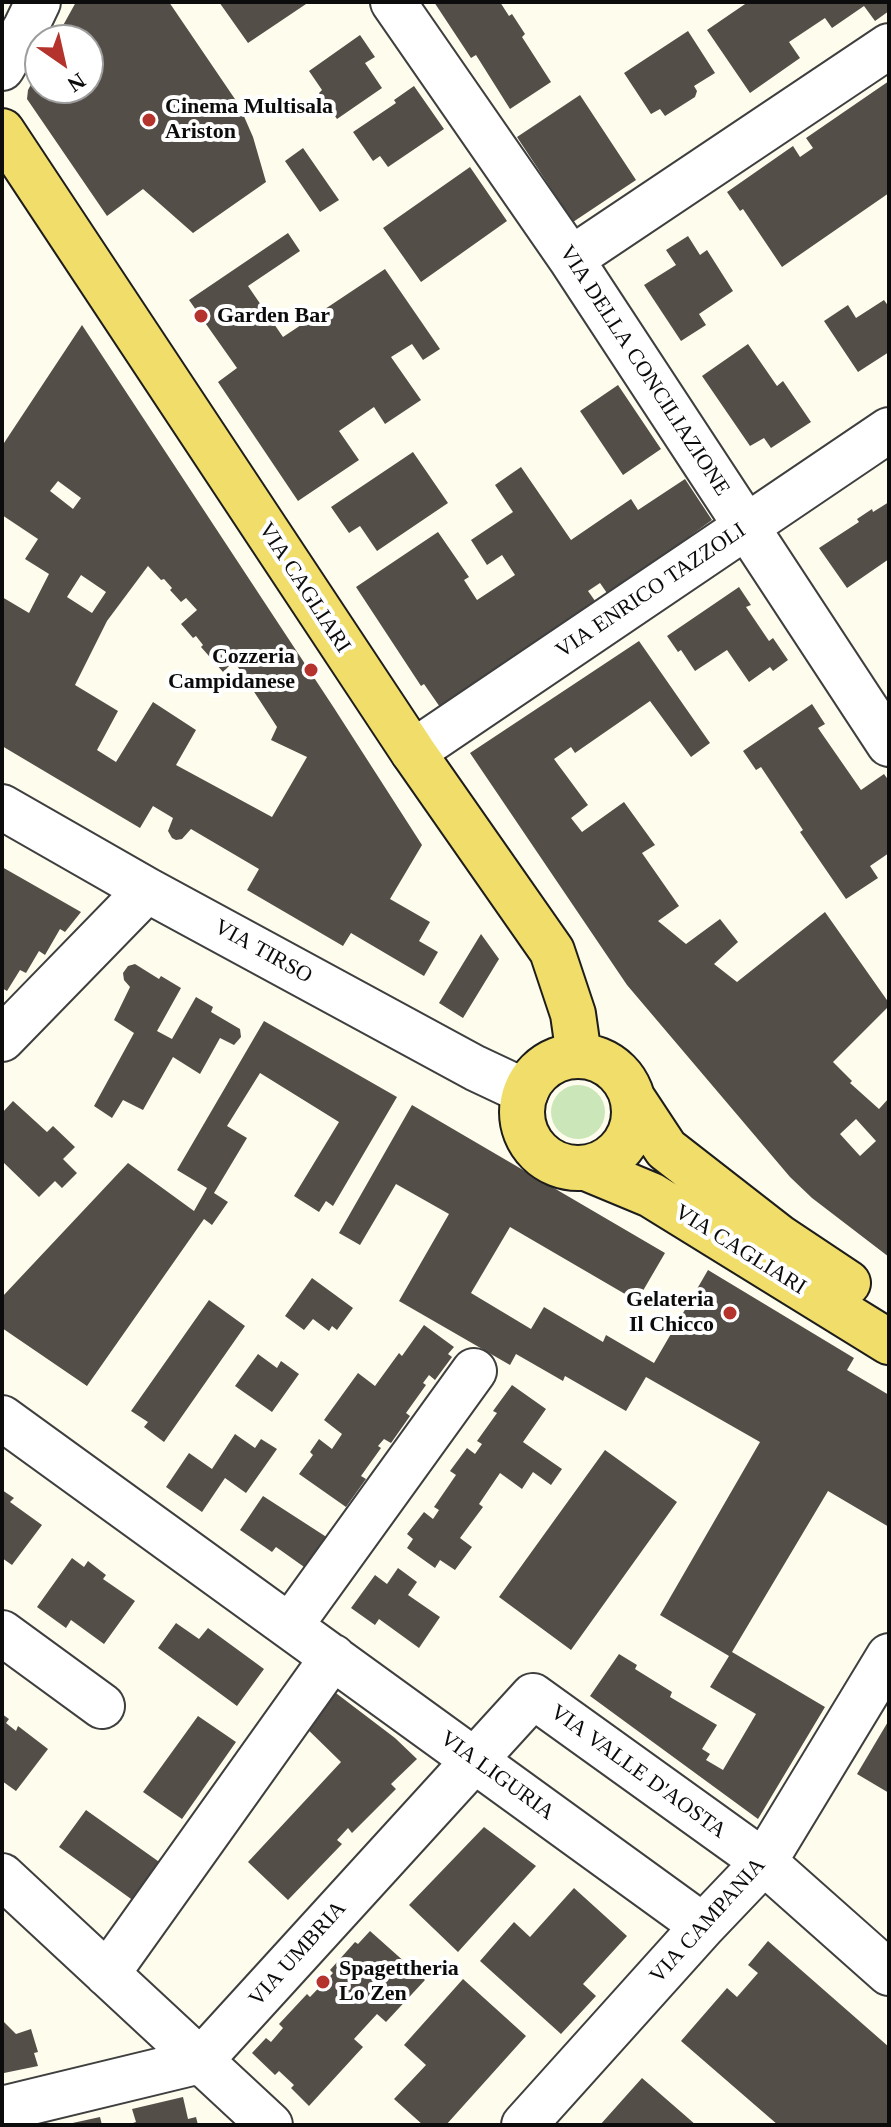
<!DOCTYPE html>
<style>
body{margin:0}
#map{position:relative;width:891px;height:2127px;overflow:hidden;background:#fefcec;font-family:Georgia,serif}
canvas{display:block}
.frame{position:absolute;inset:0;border:4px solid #0c0c0c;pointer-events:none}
.north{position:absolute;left:24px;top:24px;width:80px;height:80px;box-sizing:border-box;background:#fff;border:2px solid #9e9e9e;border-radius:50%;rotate:146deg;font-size:22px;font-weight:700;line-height:32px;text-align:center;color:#0c0c0c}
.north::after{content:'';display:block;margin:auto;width:28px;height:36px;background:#b4332c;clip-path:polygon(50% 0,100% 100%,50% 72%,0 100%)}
</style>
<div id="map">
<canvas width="891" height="2127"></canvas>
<div class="frame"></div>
<div class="north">N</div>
</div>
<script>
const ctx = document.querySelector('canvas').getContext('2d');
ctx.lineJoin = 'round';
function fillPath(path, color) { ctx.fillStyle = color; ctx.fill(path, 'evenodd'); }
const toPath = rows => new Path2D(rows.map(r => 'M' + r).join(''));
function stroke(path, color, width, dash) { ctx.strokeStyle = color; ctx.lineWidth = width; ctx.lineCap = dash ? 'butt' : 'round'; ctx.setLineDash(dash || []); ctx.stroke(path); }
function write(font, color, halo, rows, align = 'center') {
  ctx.font = font + ' Georgia,serif'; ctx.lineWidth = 8; ctx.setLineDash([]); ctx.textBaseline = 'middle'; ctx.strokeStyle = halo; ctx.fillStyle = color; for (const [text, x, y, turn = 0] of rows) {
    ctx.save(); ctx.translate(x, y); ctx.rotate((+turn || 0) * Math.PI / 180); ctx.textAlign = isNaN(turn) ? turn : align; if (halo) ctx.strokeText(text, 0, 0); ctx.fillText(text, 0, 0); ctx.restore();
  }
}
fillPath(toPath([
 '551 1112a27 27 0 1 1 54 0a27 27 0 1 1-54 0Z'
]), '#cbe6b8');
fillPath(toPath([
 [76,2,169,2,239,105,253,137,266,182,193,233,143,189,107,216,27,99,28,90,40,68,40,88,88,88,88,40,55,40],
 [219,2,309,2,248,43],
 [434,2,500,2,509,16,512,14,525,34,522,37,551,82,510,109,476,55,471,58],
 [748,2,889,2,889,11,875,21,864,6,832,28,825,18,789,42,800,58,750,93,707,30],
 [688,31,715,73,694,86,697,91,695,97,665,116,660,109,651,114,624,73],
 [360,35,375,57,365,63,382,88,337,119,319,93,322,90,309,71],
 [889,81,889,193,782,267,743,209,740,211,727,192,793,146,800,157,813,148,806,138],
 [414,86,444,129,388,167,380,156,373,161,353,132,396,103,394,100],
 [580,95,636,180,573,222,517,137],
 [303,148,339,200,320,212,285,161],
 [470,167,507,221,421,282,383,228],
 [288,233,300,251,248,286,283,337,385,269,440,349,423,360,412,344,391,357,421,400,385,424,374,407,339,431,359,460,298,501,218,382,237,368,189,300],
 [688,236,700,255,707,250,733,291,699,314,706,325,681,341,644,285,676,265,666,250],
 [884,300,889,307,889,352,858,372,824,321,848,305,856,318],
 [82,325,334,708,422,845,390,899,430,922,419,941,438,952,424,976,351,933,343,946,247,890,259,869,191,829,182,839,176,840,172,838,168,831,173,818,153,806,140,828,2,746,2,597,29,613,49,574,25,559,38,539,2,515,2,442,4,443],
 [58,481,81,498,73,509,50,491],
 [148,566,161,580,164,579,172,588,170,590,181,602,186,598,197,610,181,624,193,638,196,636,203,645,201,647,223,672,234,661,277,727,271,740,307,757,272,817,176,765,196,730,153,702,116,762,97,750,118,711,75,685,107,621],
 [81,575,106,592,92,613,67,597],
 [748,344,777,386,783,381,811,422,771,448,764,438,750,446,702,376],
 [618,385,661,449,623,475,580,411],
 [413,452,448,503,377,551,360,526,349,533,331,507],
 [521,467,571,540,631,499,638,510,685,479,712,520,690,536,693,541,609,596,600,583,588,591,598,605,442,710,424,684,421,686,356,587,438,532,469,577,464,580,477,600,515,575,502,555,487,565,471,540,513,512,495,485],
 [889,502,889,559,847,588,819,548,859,522,857,519,872,509,873,512],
 [739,587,751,605,746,607,769,641,773,638,788,660,773,671,770,667,749,682,727,650,695,671,681,650,678,652,667,636],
 [639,641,710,743,691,757,650,701,575,753,571,747,554,759,588,805,571,818,582,832,624,802,655,845,642,853,679,906,658,921,686,944,720,919,738,942,714,964,737,982,825,912,889,1003,889,1006,833,1062,852,1081,850,1083,879,1109,889,1098,889,1257,812,1198,790,1177,627,985,470,753],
 [856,1119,876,1141,860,1156,840,1134],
 [812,704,825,724,818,728,861,790,884,774,889,781,889,853,870,866,878,878,846,899,800,832,803,830,761,767,756,770,743,751],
 [2,867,81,912,65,932,60,929,45,955,39,951,26,973,20,970,7,991,2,988],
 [481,934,499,959,463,1018,439,1003],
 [135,964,159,979,161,976,181,988,157,1031,172,1039,196,997,213,1007,211,1012,240,1029,241,1037,234,1045,220,1038,200,1074,173,1057,143,1110,123,1100,112,1118,94,1106,134,1033,114,1020,130,987,124,980,123,973,128,966],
 [264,1021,397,1097,333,1206,326,1201,319,1212,294,1196,339,1122,260,1073,227,1126,247,1138,214,1193,228,1202,212,1225,204,1219,87,1386,2,1328,2,1297,128,1163,194,1211,207,1188,177,1170],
 [13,1101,47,1132,53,1126,75,1147,63,1159,77,1173,62,1188,55,1181,39,1197,2,1161,2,1113],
 [412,1105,665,1253,637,1301,510,1227,471,1293,531,1329,544,1307,603,1342,606,1335,654,1363,708,1270,854,1358,847,1370,889,1395,889,1527,828,1491,732,1652,825,1707,758,1819,590,1696,619,1654,637,1665,635,1669,672,1692,670,1697,717,1725,702,1749,710,1754,706,1760,723,1770,756,1714,710,1687,729,1656,660,1615,760,1442,646,1377,626,1411,565,1376,563,1381,516,1354,510,1365,399,1301,449,1214,396,1184,360,1245,339,1233],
 [312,1278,353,1308,337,1330,332,1326,329,1331,313,1319,304,1330,285,1316],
 [209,1300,245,1326,164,1442,144,1427,148,1422,131,1411],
 [424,1325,454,1347,448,1354,452,1357,435,1380,429,1375,423,1383,426,1385,406,1413,410,1416,391,1443,384,1439,378,1446,381,1448,361,1476,366,1479,346,1507,299,1474,313,1455,310,1452,319,1439,332,1449,342,1434,324,1420,358,1373,375,1386,399,1353,402,1356],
 [258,1354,277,1368,281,1361,299,1374,272,1412,235,1386],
 [512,1385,546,1409,523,1442,562,1469,551,1485,533,1472,522,1489,500,1473,479,1504,483,1507,460,1538,472,1547,455,1570,440,1560,435,1568,407,1548,413,1539,407,1534,424,1512,433,1519,439,1510,434,1507,456,1475,450,1471,467,1448,475,1454,482,1444,477,1441,497,1413,493,1411],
 [235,1434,255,1448,261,1439,277,1449,246,1493,225,1478,202,1512,166,1487,189,1453,212,1469],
 [605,1450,677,1502,571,1650,499,1597],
 [2,1490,14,1498,10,1502,42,1525,12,1565,2,1558],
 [263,1496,328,1538,307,1569,276,1547,272,1552,240,1530],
 [72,1558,84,1567,88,1561,106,1575,103,1579,135,1601,104,1644,71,1620,66,1628,37,1607],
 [398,1568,417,1582,408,1595,440,1617,419,1648,379,1619,375,1625,351,1608,375,1575,387,1584],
 [176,1623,199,1639,208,1628,264,1669,237,1706,158,1648],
 [324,1684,395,1738,417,1759,391,1784,396,1789,352,1833,348,1828,337,1840,342,1844,288,1900,248,1862,341,1762,297,1719],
 [2,1714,9,1719,6,1723,16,1731,18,1726,48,1749,16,1791,2,1781],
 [198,1716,236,1742,182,1819,143,1792],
 [889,1720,889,1793,857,1774],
 [86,1810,172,1871,145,1909,59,1847],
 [484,1827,536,1866,458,1952,409,1905],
 [574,1888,627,1936,583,1984,596,1996,561,2034,480,1961,514,1922,530,1937],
 [370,1931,425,1980,386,2022,377,2014,354,2039,363,2047,309,2106,291,2088,294,2085,279,2071,275,2075,252,2053,266,2038,271,2042,283,2028,279,2024,307,1994,310,1997,333,1973,330,1970,355,1942,358,1944],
 [768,1941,889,2047,889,2125,778,2125,681,2041,727,1988,737,1997,758,1973,748,1965],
 [463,1979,526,2036,446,2125,423,2125,394,2099,426,2065,404,2045],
 [2,2020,16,2034,31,2029,38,2052,34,2053,38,2066,4,2073,2,2064],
 [642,2078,696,2125,600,2125],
 [183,2097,188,2119,196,2117,198,2125,127,2125,136,2122,132,2109],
 [100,2117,102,2125,68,2125,68,2124]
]), '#544e49');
const minor = toPath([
 [393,2,571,259,889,744],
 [2,68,26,27,38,2],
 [571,259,889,46],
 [413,752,889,430],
 [2,807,147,890,475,1068,526,1092],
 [2,1039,147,890],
 [2,1418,703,1926],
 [290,1626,474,1371],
 [2,1633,102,1706],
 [2,1876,270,2125],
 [107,1974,333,1657],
 [2,2109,200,2061,533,1696,764,1862,889,1973],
 [524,2125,703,1926,764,1862,889,1656]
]);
const major = toPath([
 [2,131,413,752,552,951,573,1014,579,1056],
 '522 1112a56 56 0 1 1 112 0a56 56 0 1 1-112 0Z',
 [633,1099,666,1149,779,1237,848,1283],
 [586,1168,651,1195,889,1342]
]);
stroke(minor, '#3f3f3f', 48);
stroke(major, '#1d1d1d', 48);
stroke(minor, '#fff', 44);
stroke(major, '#f1dd69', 44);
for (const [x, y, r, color] of [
 [149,120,8,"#b4332c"],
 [201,316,8,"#b4332c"],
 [311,670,8,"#b4332c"],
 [730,1313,8,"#b4332c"],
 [323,1982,8,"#b4332c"]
]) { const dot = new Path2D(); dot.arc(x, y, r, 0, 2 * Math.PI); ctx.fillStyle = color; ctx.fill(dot); stroke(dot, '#fff', 3); }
write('bold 22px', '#0c0c0c', '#fff', [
 ["Cinema Multisala",165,107],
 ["Ariston",165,132],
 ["Garden Bar",217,316],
 ["Cozzeria",295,657,"right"],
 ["Campidanese",295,682,"right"],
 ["Gelateria",714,1300,"right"],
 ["Il Chicco",714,1325,"right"],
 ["Spagettheria",339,1969],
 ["Lo Zen",339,1994]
], 'left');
write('22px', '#0c0c0c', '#fff', [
 ["VIA DELLA CONCILIAZIONE",644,371,57],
 ["VIA CAGLIARI",304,588,57],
 ["VIA ENRICO TAZZOLI",651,591,-34],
 ["VIA TIRSO",263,952,29],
 ["VIA CAGLIARI",740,1250,32],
 ["VIA VALLE D'AOSTA",638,1772,36],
 ["VIA LIGURIA",497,1776,36],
 ["VIA CAMPANIA",708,1921,-48],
 ["VIA UMBRIA",298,1954,-48]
]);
</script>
